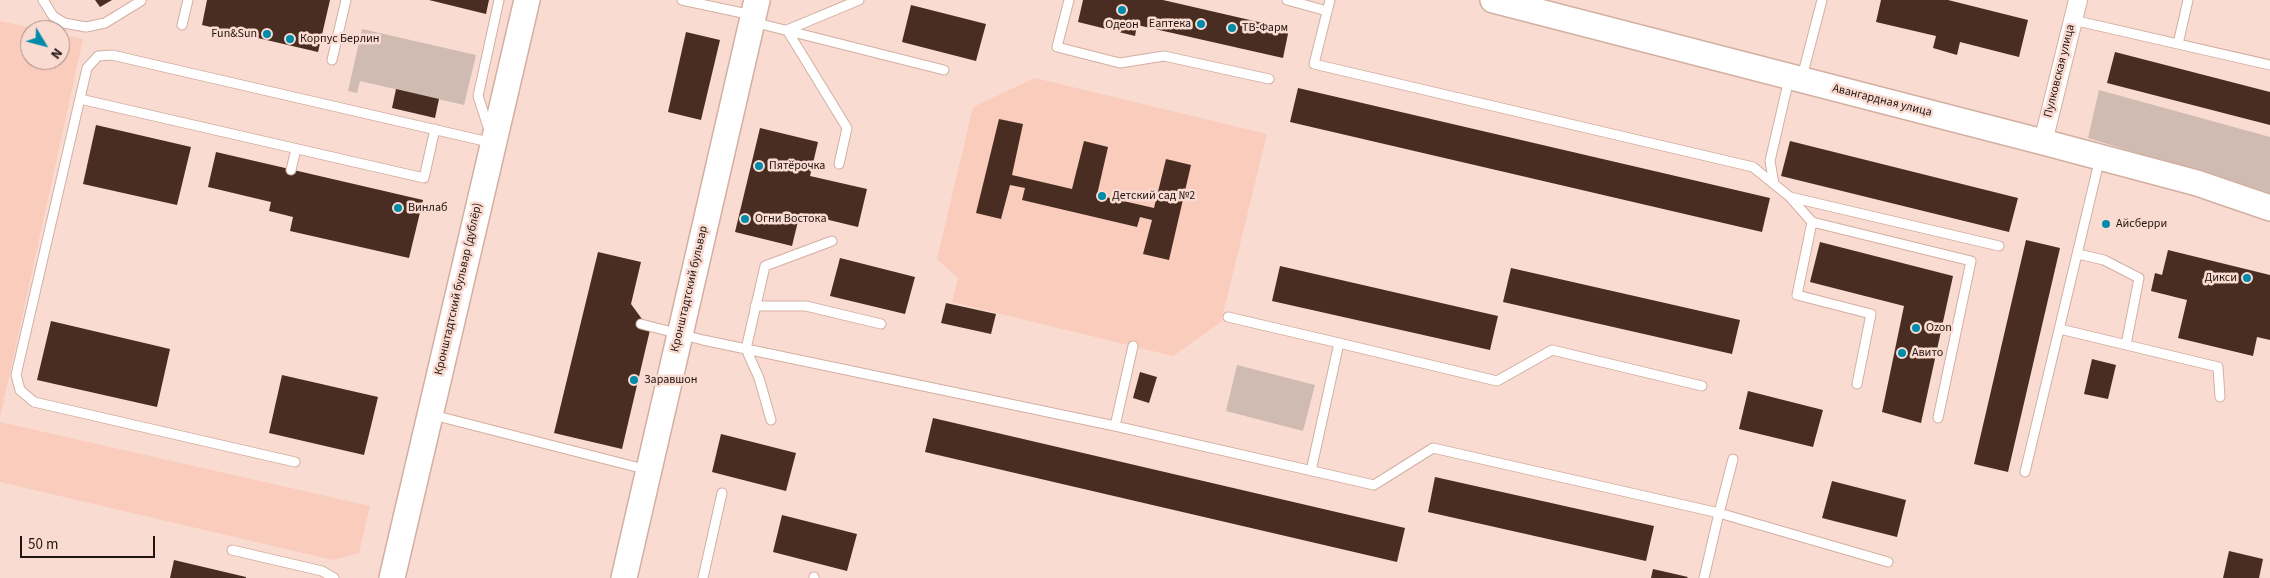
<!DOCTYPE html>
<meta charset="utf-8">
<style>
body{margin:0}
#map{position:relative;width:2270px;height:578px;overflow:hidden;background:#fadbd1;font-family:"Source Sans 3",sans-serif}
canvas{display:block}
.north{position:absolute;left:20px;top:20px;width:50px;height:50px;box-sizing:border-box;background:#fadbd1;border:1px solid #a48c84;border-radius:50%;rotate:127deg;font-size:14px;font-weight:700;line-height:20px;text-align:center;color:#221511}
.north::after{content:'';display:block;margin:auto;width:18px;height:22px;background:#008baa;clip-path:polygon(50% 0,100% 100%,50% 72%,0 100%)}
.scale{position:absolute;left:20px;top:536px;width:135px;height:22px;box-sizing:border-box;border:2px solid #221511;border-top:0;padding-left:6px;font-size:15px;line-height:18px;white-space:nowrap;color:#221511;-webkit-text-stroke:4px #fadbd1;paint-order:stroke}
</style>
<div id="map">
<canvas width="2270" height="578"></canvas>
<div class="north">N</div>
<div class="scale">50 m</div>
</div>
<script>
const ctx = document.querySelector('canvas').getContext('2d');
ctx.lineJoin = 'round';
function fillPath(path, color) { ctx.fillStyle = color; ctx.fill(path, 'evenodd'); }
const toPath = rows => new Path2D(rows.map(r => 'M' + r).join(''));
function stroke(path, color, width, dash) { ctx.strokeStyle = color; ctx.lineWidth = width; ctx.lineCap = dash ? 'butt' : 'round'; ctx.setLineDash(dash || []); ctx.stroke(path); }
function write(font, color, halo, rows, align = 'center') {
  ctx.font = font + ' "Source Sans 3",sans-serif'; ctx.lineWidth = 5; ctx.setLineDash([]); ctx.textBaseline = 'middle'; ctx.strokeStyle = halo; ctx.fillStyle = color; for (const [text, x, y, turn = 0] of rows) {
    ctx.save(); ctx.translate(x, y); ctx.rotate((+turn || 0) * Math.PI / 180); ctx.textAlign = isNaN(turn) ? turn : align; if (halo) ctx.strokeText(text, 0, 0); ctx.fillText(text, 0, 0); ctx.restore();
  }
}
fillPath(toPath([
 [0,21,41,30,30,30,30,60,60,60,60,34,83,39,0,418],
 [1035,78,1267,134,1221,322,1173,356,952,302,958,278,937,259,973,107],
 [0,422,370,506,359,553,333,560,0,482]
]), '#f9ccbc');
fillPath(toPath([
 [362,29,476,55,464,105,360,81,357,93,348,91],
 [2099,90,2270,137,2270,194,2088,138],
 [1237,365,1315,385,1303,431,1226,411]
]), '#d0bbb3');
fillPath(toPath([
 [95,0,112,0,100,7],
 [207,0,330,0,318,52,202,25],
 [429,0,489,0,486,14],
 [1083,0,1163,0,1289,29,1283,58,1137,25,1135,36,1078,22],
 [1881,0,1948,0,2028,20,2019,57,1960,42,1957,55,1933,48,1936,36,1876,22],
 [911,5,986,24,976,61,902,42],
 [686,32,720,40,701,120,668,112],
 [2115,52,2270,92,2270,125,2107,83],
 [1298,88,1770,198,1762,232,1290,122],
 [396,89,439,99,435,118,392,108],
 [999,119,1023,124,1012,175,1072,189,1084,141,1108,147,1097,195,1154,208,1166,159,1191,165,1169,260,1143,254,1152,220,1140,217,1137,227,1022,200,1025,188,1010,185,1001,219,976,213],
 [96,125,191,147,177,205,83,184],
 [760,128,818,142,810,176,867,189,858,227,800,213,792,246,735,232],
 [1790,141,2018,198,2009,232,1781,176],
 [216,152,423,200,409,258,290,231,293,217,269,211,271,202,208,187],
 [2026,240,2060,248,2008,472,1974,464],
 [1820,242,1953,276,1921,423,1882,412,1904,306,1810,282],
 [2168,250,2270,275,2270,340,2257,337,2253,356,2178,338,2187,300,2151,291,2155,273,2162,275],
 [598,252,641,262,631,304,650,330,622,449,554,433],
 [840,258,915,277,905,314,830,296],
 [1280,266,1498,316,1490,350,1272,301],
 [1511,268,1740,320,1732,354,1503,302],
 [946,303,996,314,991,334,941,323],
 [51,321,170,349,157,407,37,380],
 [2092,359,2116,365,2108,399,2084,394],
 [1140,372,1157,377,1149,403,1133,398],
 [282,375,378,397,364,455,269,433],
 [1748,391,1823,410,1813,447,1739,429],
 [933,418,1405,528,1397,562,925,452],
 [721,434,796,453,786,491,712,472],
 [1435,477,1654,526,1646,561,1428,512],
 [1832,481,1906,500,1897,537,1822,518],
 [782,515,857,534,847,571,773,552],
 [2229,551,2263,559,2259,578,2223,578],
 [174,560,246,577,246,578,170,578],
 [1653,569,1688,577,1687,578,1651,578]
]), '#492d22');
const lane = toPath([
 [43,0,53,16,64,23,86,27,105,23,141,1],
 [682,0,752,15],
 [1069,0,1057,47,1120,63,1164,56,1269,79],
 [1287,0,1327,11],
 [1330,0,1314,64,1753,167,1790,197,1999,246],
 [2073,20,2270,65],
 [753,22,944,70],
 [182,25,188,0],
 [2178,44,2188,0],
 [332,60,346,0],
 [1802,77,1822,0],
 [80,99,424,178,435,129],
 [489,130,478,96,499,0],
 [839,164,847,128,787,30,859,0],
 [291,170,296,149],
 [1774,184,1770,161,1789,79],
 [1790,197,1812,222,1971,261,1938,418],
 [1812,222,1797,295,1871,314,1857,384],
 [2078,254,2104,260,2139,278,2126,345],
 [755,306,806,306,881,324],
 [1228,317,1339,343],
 [641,324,703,340,1115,426,1374,485,1433,448,1719,513,1704,578],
 [2060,329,2218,367,2220,397],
 [433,415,648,470],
 [771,420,759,378,746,349,765,266,832,241],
 [1115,426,1133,346],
 [1733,459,1719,513,1888,562],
 [295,462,34,402,20,390,16,375,87,68,98,56,112,55,493,143],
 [1311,471,1339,343,1497,381,1552,350,1702,386],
 [2025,472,2100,158],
 [232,550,322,571,334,578],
 [703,578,722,493],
 [814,578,814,577]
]);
const street = toPath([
 [2043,142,2078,0]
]);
const secondary = toPath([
 [1493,0,2043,142,2197,183,2270,208],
 [392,578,527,0],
 [624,578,757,0]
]);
stroke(lane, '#d3afa2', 11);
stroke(street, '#d3afa2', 20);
stroke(secondary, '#d3afa2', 28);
stroke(lane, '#fff', 9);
stroke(street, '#fff', 18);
stroke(secondary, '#fff', 25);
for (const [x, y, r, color] of [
 [1122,10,5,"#008baa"],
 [1201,24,5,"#008baa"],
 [1232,28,5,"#008baa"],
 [267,34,5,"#008baa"],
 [290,39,5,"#008baa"],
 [759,166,5,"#008baa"],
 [1102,196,5,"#008baa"],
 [398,208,5,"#008baa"],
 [745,219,5,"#008baa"],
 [2106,224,5,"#008baa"],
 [2247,278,5,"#008baa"],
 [1916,328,5,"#008baa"],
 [1902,353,5,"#008baa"],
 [634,380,5,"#008baa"]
]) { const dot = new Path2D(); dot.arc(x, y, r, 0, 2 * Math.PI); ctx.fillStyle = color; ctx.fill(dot); stroke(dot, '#fadbd1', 2); }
write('12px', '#221511', '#fadbd1', [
 ["Еаптека",1191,24,"right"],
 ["Одеон",1122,25,"center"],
 ["ТВ-Фарм",1242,28],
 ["Fun&Sun",257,34,"right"],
 ["Корпус Берлин",300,39],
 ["Пятёрочка",769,166],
 ["Детский сад №2",1112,196],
 ["Винлаб",408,208],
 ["Огни Востока",755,219],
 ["Айсберри",2116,224],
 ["Дикси",2237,278,"right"],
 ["Ozon",1926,328],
 ["Авито",1912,353],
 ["Заравшон",644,380]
], 'left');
write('12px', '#221511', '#fadbd1', [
 ["Пулковская улица",2060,71,-76],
 ["Авангардная улица",1882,101,14],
 ["Кронштадтский бульвар (дублёр)",459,289,-77],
 ["Кронштадтский бульвар",690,289,-77]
]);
</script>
